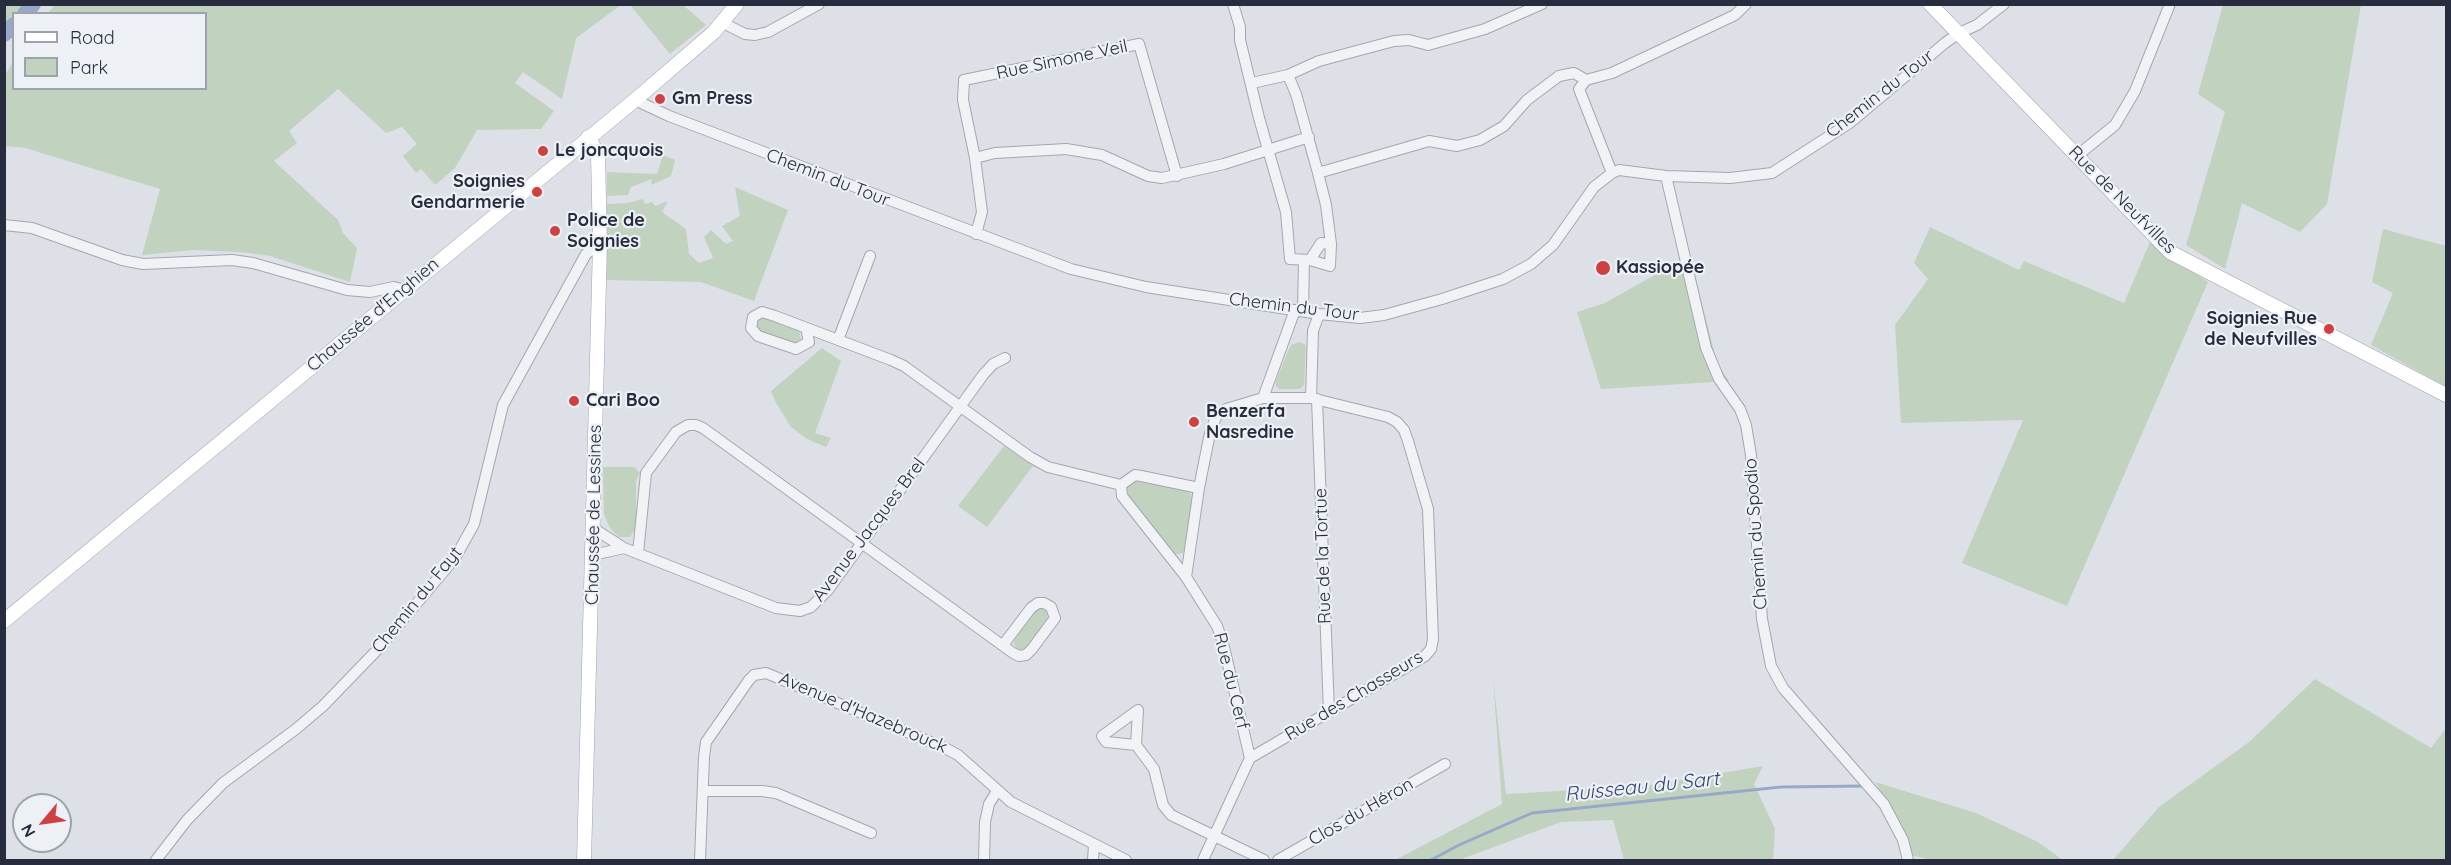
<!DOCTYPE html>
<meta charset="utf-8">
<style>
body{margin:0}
#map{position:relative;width:2451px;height:865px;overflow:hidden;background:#dee0e8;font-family:Quicksand,sans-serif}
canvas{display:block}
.frame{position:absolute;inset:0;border:6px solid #272c3f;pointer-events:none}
.legend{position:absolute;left:12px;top:12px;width:195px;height:78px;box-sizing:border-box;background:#edf0f5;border:2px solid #9ea2ac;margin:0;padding:8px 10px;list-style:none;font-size:18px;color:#272c3f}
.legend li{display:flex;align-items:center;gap:12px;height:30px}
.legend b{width:30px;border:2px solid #9ea2ac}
.north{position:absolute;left:12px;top:793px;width:60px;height:60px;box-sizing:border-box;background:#edf0f5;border:2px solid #9ea2ac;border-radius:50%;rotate:241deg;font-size:16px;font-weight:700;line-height:24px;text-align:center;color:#272c3f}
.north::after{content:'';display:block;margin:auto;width:21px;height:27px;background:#cf4141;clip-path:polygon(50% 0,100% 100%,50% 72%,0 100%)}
</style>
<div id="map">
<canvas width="2451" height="865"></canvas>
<div class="frame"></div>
<ul class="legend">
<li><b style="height:8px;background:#fff"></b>Road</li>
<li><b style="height:16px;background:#c1d2bf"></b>Park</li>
</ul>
<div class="north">N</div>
</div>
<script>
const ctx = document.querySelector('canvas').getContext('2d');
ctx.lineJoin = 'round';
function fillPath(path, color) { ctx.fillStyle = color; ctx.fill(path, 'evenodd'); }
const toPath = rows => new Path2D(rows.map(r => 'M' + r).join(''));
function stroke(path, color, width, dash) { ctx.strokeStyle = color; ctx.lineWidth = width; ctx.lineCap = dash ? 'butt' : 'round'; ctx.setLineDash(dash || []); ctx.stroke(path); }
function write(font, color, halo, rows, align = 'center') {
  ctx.font = font + ' Quicksand,sans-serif'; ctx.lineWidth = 4.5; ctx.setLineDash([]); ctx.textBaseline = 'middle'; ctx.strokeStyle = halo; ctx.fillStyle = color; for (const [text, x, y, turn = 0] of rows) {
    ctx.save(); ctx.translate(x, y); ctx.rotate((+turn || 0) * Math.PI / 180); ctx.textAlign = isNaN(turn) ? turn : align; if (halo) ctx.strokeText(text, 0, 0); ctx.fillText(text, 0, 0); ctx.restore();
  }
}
fillPath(toPath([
 [5,4,33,5,25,13,14,14,13,25,5,34],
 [55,5,55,4,621,5,576,38,562,99,523,72,515,83,554,111,541,129,477,130,455,168,435,185,421,169,416,173,403,156,417,144,402,127,386,133,338,89,289,131,297,143,274,161,338,220,343,233,357,248,350,282,270,256,240,252,194,250,142,255,160,189,25,148,5,146,5,75,13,62,14,88,206,88,206,14,48,13],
 [630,5,683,5,706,25,670,54],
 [2223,5,2361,5,2327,204,2300,232,2242,203,2225,269,2186,245,2225,112,2198,94],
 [663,155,675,160,671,176,651,185,652,179,631,187,628,195,607,196,607,172,657,174],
 [735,187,788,210,754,301,701,282,606,280,607,204,628,203,643,199,645,204,652,202,655,206,668,201,662,212,686,229,689,254,699,263,713,258,704,237,711,230,726,244,733,241,722,226,740,216],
 [1930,227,2019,270,2024,261,2124,303,2150,242,2208,282,2067,606,1962,563,2023,420,1901,423,1895,325,1928,279,1914,263],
 [2383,229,2446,246,2446,387,2371,345,2393,293,2372,282],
 [1690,255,1717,363,1729,381,1601,389,1577,312,1605,303],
 [761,317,799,330,801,340,795,344,759,331,756,328,755,322],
 [1299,342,1306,345,1304,385,1300,389,1279,389,1276,386,1276,381,1288,351,1291,345],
 [822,348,841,361,815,433,831,438,826,447,807,439,791,427,776,403,771,391],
 [1004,446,1033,466,987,527,958,506],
 [603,467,634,467,640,473,636,481,636,528,630,537,619,537,610,528,604,515],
 [1136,479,1186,489,1191,494,1193,498,1186,552,1174,555,1128,498,1127,487],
 [1041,608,1047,612,1048,618,1026,648,1024,650,1017,649,1014,644,1014,640,1036,610],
 [1493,678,1506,794,1646,786,1763,766,1754,784,1775,829,1773,860,1624,860,1613,820,1561,822,1459,860,1395,860,1502,804],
 [2315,679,2431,748,2446,728,2446,860,2113,860,2159,807,2249,742],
 [1875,782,1976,813,2038,842,2063,860,1932,860,1910,855,1895,813]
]), '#c1d2bf');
stroke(toPath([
 [1431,860,1459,845,1532,813,1781,787,1864,786]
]), '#98a8c9', 3);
stroke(toPath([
 [25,14,33,4],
 [4,34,14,25]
]), '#98a8c9', 16);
const minor = toPath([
 [1233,4,1240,27,1240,40,1259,118,1286,212,1290,259,1310,260,1321,243,1331,244,1326,205,1318,173,1296,94,1288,75],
 [723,23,745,34,755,35,768,32,819,4],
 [1586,80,1612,73,1735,15,1746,4],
 [1586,80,1579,89,1612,173],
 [1252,83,1288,75,1319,61,1394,41,1409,40,1428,45,1485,29,1542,4],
 [635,100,669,116,1071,269,1146,287,1319,314,1360,318,1384,315,1442,299,1503,279,1531,264,1553,245,1594,187,1612,173,1619,170,1666,176,1730,178,1772,173,1851,122,1945,43,1959,33,1977,25,2004,4],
 [2078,155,2115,125,2135,91,2170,4],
 [975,158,963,100,964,80,1139,44,1177,176],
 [1318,173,1429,141,1457,146,1480,140,1504,126,1527,100,1559,76,1574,73,1586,80],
 [1666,176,1706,348,1719,379,1740,409,1746,425,1751,455,1762,619,1771,666,1783,688,1884,804,1903,840,1908,860],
 [4,225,32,228,122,260,143,264,232,260,253,263,347,290,370,292,394,287,403,290],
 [976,234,982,212,975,158,995,153,1066,149,1102,155,1148,176,1162,178,1224,164,1309,137],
 [1310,260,1330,266,1331,244],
 [1303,311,1304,260],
 [806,328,809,342,796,349,758,336,751,328,753,317,762,312,775,316,891,360,904,366,1030,457,1048,467,1121,485],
 [838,340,870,256],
 [1263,398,1295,310],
 [1311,398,1313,331,1319,314],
 [1317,399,1329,712],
 [1121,485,1122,496,1186,577,1217,626,1223,643,1250,758],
 [1121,485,1135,475,1141,476,1199,488,1186,577],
 [1199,488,1210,433,1216,417,1226,409,1263,398,1311,398,1388,417,1397,422,1404,430,1408,441,1428,509,1433,639,1431,649,1425,656,1250,758,1203,860],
 [593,528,624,548,776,608,800,611,811,607,828,590,983,375,993,364,1005,358],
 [638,553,646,473,676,432,688,425,696,425,703,428,1013,653,1019,656,1026,655,1032,649,1055,618,1051,607,1044,603,1038,603,1031,608,1003,645],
 [593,555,624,548],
 [1136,745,1138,710,1102,736,1106,742,1136,745,1154,769,1163,805,1171,815,1264,860],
 [703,791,762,791,776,793,871,833],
 [156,860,187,820,223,783,296,729,323,706,380,647,455,558,474,524,503,405,586,254,600,244],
 [700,860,704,757,706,742,749,680,754,675,766,673,945,748,958,755,1011,802,1126,860],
 [984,860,985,822,989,804,997,791],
 [1093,860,1094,845],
 [1278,860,1445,764]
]);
const major = toPath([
 [1930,4,2170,252,2446,395],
 [4,621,635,100,714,32,737,4],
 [584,860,600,244,598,154,588,137]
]);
stroke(minor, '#a3a6b2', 12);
stroke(major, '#9da3b4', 15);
stroke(minor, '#f1f2f6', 10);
stroke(major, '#fff', 14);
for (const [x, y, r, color] of [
 [660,99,6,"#cf4141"],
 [543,151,6,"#cf4141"],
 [537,192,6,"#cf4141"],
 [555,231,6,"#cf4141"],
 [1603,268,8,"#cf4141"],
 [2329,329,6,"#cf4141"],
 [574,401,6,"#cf4141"],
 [1194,422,6,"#cf4141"]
]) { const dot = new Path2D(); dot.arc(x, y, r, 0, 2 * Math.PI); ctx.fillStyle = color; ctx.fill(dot); stroke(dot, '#edf0f5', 2); }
write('18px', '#272c3f', '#edf0f5', [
 ["Rue Simone Veil",1062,60,-12],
 ["Chemin du Tour",1880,94,-38],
 ["Chemin du Tour",828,178,21],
 ["Rue de Neufvilles",2122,200,45],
 ["Chemin du Tour",1294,307,7],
 ["Chaussée d'Enghien",373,315,-40],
 ["Chaussée de Lessines",594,515,-89],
 ["Avenue Jacques Brel",869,530,-53],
 ["Chemin du Spodio",1756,534,-94],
 ["Rue de la Tortue",1323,556,-92],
 ["Chemin du Fayt",417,600,-51],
 ["Rue du Cerf",1231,681,76],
 ["Rue des Chasseurs",1354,696,-31],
 ["Avenue d'Hazebrouck",863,713,23],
 ["Clos du Héron",1361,812,-30]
]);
write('bold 18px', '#272c3f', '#edf0f5', [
 ["Gm Press",672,99],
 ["Le joncquois",555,151],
 ["Soignies",525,182,"right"],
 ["Gendarmerie",525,203,"right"],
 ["Police de",567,221],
 ["Soignies",567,242],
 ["Kassiopée",1616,268],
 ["Soignies Rue",2317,319,"right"],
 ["de Neufvilles",2317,340,"right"],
 ["Cari Boo",586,401],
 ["Benzerfa",1206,412],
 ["Nasredine",1206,433]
], 'left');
write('italic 20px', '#314473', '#edf0f5', [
 ["Ruisseau du Sart",1642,787,-6]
]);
</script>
